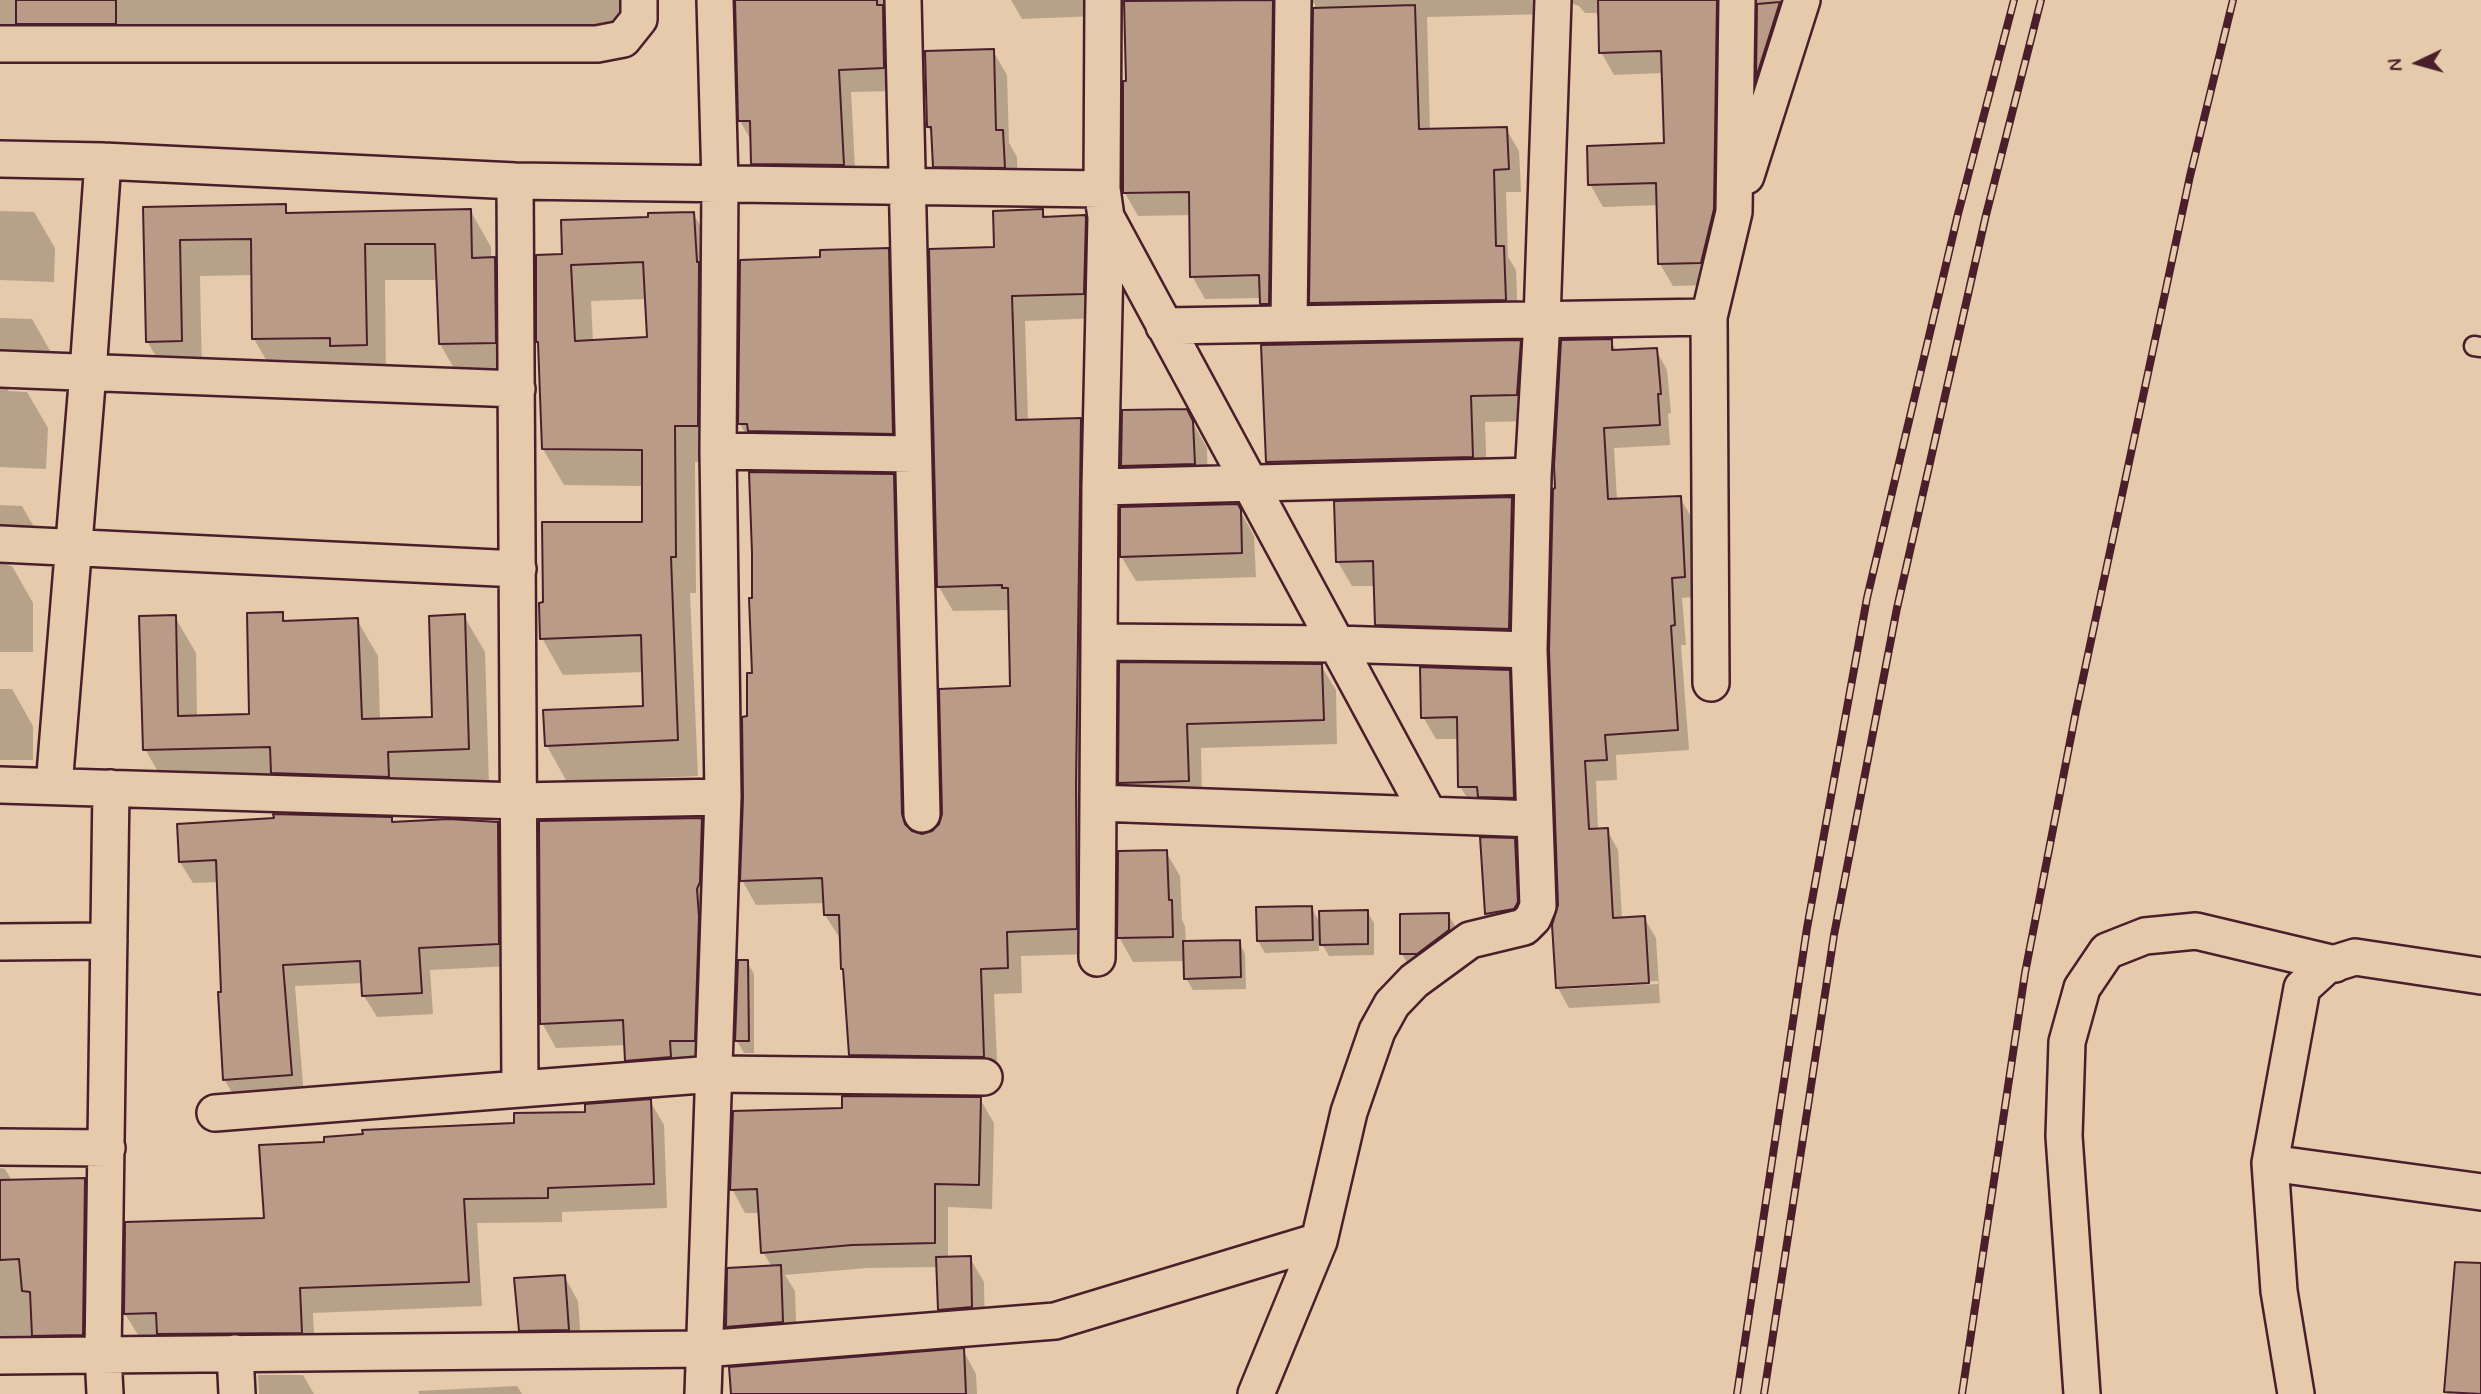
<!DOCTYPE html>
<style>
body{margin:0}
#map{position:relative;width:2481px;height:1394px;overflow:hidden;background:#e5caac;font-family:Mynerve,sans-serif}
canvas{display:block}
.north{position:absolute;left:2383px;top:28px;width:70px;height:70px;-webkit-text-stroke:5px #e5caac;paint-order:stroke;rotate:265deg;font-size:19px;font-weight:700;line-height:28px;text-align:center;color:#4a1f2b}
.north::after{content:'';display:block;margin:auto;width:24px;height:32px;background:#4a1f2b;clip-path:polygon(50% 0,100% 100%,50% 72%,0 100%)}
</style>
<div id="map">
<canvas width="2481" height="1394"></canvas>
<div class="north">N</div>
</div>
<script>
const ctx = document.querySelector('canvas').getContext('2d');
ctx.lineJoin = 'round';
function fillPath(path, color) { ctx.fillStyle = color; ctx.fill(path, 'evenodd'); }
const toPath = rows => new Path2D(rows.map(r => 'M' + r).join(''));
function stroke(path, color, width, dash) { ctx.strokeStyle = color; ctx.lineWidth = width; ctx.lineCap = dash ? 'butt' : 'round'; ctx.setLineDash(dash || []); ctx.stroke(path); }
fillPath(toPath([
 [0,0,627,0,626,47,0,59],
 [731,0,906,0,896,91,851,92,856,188,766,186,753,164,752,142,740,121,737,4],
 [1011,0,1801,0,1769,98,1758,78,1759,4,1750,2,1714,285,1673,286,1660,264,1658,205,1603,207,1590,184,1666,144,1663,73,1614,75,1601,52,1600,20,1596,13,1585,13,1579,6,1568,2,1548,14,1427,17,1430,131,1506,129,1519,151,1521,192,1506,192,1508,257,1516,270,1518,322,1324,326,1311,303,1315,4,1308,2,1275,326,1262,304,1261,298,1205,299,1192,276,1191,215,1138,216,1125,193,1124,83,1128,82,1126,4,1118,2,1097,16,1022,19],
 [993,51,1007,75,1009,143,1017,157,1018,192,949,191,934,166,933,136,928,127],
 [285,206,289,214,470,210,491,247,491,259,494,259,515,295,516,379,461,380,440,344,438,280,385,280,386,381,275,375,254,339,253,275,200,276,202,377,168,377,147,341,144,209],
 [0,211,34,212,55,248,54,282,0,280],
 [1042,211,1047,218,1084,217,1099,242,1098,318,1025,321,1028,421,1080,420,1095,444,1090,954,1021,956,1022,993,994,994,998,1081,865,1080,851,1055,841,940,825,915,825,903,756,905,742,880,749,718,754,675,893,476,907,501,915,834,922,836,933,833,941,825,1012,688,1010,610,953,611,939,587,996,249],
 [693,213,714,250,718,461,695,462,696,593,690,593,698,776,567,782,547,746,645,708,644,672,563,675,542,638,644,523,644,486,564,485,543,449,540,347,538,342,537,257,564,256,650,218],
 [646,299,648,339,593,342,591,301],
 [888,250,901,273,906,457,754,448,740,424,822,259],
 [0,318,32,319,53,356,7,391,27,392,48,428,46,469,0,467],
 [1611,340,1617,352,1656,350,1667,370,1671,413,1668,414,1670,445,1614,448,1617,500,1680,498,1692,518,1695,597,1682,598,1686,645,1681,645,1689,750,1616,755,1617,780,1596,781,1598,830,1607,830,1618,850,1622,919,1644,918,1656,938,1660,1003,1569,1008,1558,988,1560,906],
 [1658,981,1658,984,1565,989,1565,986],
 [1520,342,1535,368,1532,421,1485,422,1487,483,1283,488,1268,462],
 [1186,411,1207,448,1208,489,1137,490,1122,466],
 [1511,498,1526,523,1523,653,1390,649,1376,625,1375,586,1352,586,1338,562],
 [0,505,22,506,43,543,8,566,12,566,33,603,33,652,0,652],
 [1237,505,1254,536,1256,577,1136,581,1121,556],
 [282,614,286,623,357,620,378,656,380,720,434,719,464,616,485,652,489,785,166,786,145,749,175,617,196,653,197,717,251,716],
 [1121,664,1321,666,1336,690,1337,744,1201,748,1202,806,1134,807,1120,782],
 [1509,671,1521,693,1526,819,1473,808,1460,786,1459,739,1436,739,1423,717],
 [0,689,12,689,33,726,33,760,0,760],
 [391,819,394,824,497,824,510,846,511,966,430,970,433,1014,377,1017,364,996,363,983,295,986,304,1097,237,1101,224,1079,218,882,193,883,180,862],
 [701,819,715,844,708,1066,641,1085,627,1060,626,1045,556,1048,542,1023],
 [1482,839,1514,840,1529,865,1531,928,1501,938,1487,914],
 [1166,852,1180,876,1182,920,1185,926,1186,943,1239,942,1245,954,1246,989,1193,990,1186,978,1185,961,1133,962,1119,937],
 [1311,907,1321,925,1367,911,1374,923,1374,955,1329,956,1319,939,1319,951,1265,953,1258,941],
 [1448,914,1455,926,1455,943,1409,966,1402,954],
 [747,962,754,974,754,1053,744,1053,737,1041],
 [980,1099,994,1123,992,1209,948,1207,948,1258,970,1258,984,1282,985,1332,954,1334,939,1310,938,1267,867,1268,785,1275,795,1291,797,1347,742,1351,728,1327,772,1267,763,1252,760,1213,745,1213,732,1189,844,1110],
 [650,1101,664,1125,667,1208,562,1212,562,1222,477,1223,482,1306,313,1313,315,1357,140,1338,125,1314,266,1220,326,1144,515,1125],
 [0,1168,5,1169,12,1181,84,1179,98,1203,96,1358,0,1365],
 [564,1276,578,1301,582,1354,535,1355,521,1330],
 [2481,1318,2481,1394,2447,1394,2446,1391],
 [963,1350,976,1374,977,1394,732,1394],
 [258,1375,303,1375,314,1394,259,1394],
 [517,1386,522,1394,419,1394,418,1391]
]), '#0003');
const building = toPath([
 [16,0,116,0,116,24,16,24,16,0],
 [735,0,877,0,877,5,883,5,884,68,839,70,844,165,751,164,750,121,738,121,735,0],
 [1273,0,1269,304,1260,304,1259,275,1190,277,1189,192,1123,193,1123,81,1126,81,1124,1,1273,0],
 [1598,0,1717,0,1714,209,1701,263,1658,264,1656,183,1588,185,1587,146,1664,143,1661,51,1599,53,1598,0],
 [1780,2,1756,78,1757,4,1780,2],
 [1415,5,1419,129,1507,127,1509,169,1494,170,1496,246,1504,246,1506,300,1309,303,1313,8,1415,5],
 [994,49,996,130,1003,130,1005,168,933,167,931,127,927,127,925,51,994,49],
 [286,204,286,213,471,209,472,258,495,257,496,343,439,344,435,244,365,244,367,345,330,346,330,338,252,339,251,239,180,240,182,341,146,342,143,207,286,204],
 [1043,209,1043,217,1085,215,1086,218,1084,294,1012,296,1016,420,1081,418,1076,784,1077,929,1007,932,1008,968,981,969,984,1057,849,1055,843,969,841,969,839,915,824,915,822,878,740,881,743,798,742,717,747,716,747,673,752,673,749,598,752,598,752,553,749,472,894,474,902,814,905,824,912,831,922,834,932,831,939,824,942,814,939,689,1010,686,1008,588,1002,588,1002,585,937,587,929,249,994,247,993,211,1043,209],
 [694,212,697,262,699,262,698,426,675,426,676,557,671,557,678,740,545,746,543,710,643,706,641,635,540,639,539,603,543,602,542,522,642,522,642,450,542,449,538,342,536,342,536,255,562,254,561,220,648,217,648,213,694,212],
 [643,262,647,337,575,341,571,265,643,262],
 [889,248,893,434,748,431,747,424,738,424,740,260,820,257,820,250,889,248],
 [1612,339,1612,350,1657,348,1661,394,1658,394,1660,425,1604,428,1608,499,1681,496,1685,577,1672,578,1675,625,1671,626,1678,730,1605,735,1607,760,1585,761,1589,829,1608,828,1613,918,1645,916,1649,983,1556,988,1552,925,1558,905,1549,650,1553,489,1555,488,1554,466,1561,340,1612,339],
 [1521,340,1517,395,1471,396,1473,457,1266,462,1261,345,1521,340],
 [1187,409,1193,421,1195,464,1121,466,1122,410,1187,409],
 [1512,497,1509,629,1375,625,1373,561,1336,562,1334,501,1512,497],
 [1238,504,1241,510,1242,553,1120,557,1120,507,1238,504],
 [283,612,283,621,358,618,362,719,432,717,429,616,465,614,469,749,388,752,389,777,271,773,270,747,143,750,139,616,176,615,178,716,249,714,247,613,283,612],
 [1119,662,1322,664,1324,720,1187,724,1189,781,1118,783,1119,662],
 [1420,667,1510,670,1514,798,1478,797,1477,787,1458,787,1457,717,1421,718,1420,667],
 [273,814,392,817,392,822,449,819,498,822,499,944,419,948,422,993,362,996,360,961,283,965,292,1075,223,1080,218,992,221,992,216,860,179,862,177,824,274,818,273,814],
 [702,818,700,882,697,889,699,917,695,1041,670,1041,671,1057,625,1061,623,1020,540,1024,539,821,702,818],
 [1480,837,1515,838,1518,902,1514,909,1485,914,1480,837],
 [1167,850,1169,900,1172,900,1173,937,1117,938,1118,851,1167,850],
 [1312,906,1313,940,1257,941,1256,907,1312,906],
 [1368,910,1368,944,1320,945,1319,911,1368,910],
 [1449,913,1449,930,1417,954,1400,954,1400,914,1449,913],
 [1240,940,1241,977,1184,979,1183,941,1240,940],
 [738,960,748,960,749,1041,735,1041,738,960],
 [842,1096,981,1097,979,1185,935,1184,935,1243,852,1245,761,1253,757,1189,730,1190,733,1111,842,1108,842,1096],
 [651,1099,654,1184,548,1188,548,1198,464,1199,469,1282,300,1288,302,1333,157,1334,156,1313,124,1314,125,1222,264,1218,259,1145,324,1142,324,1137,363,1134,362,1130,514,1123,514,1113,585,1112,585,1104,651,1099],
 [85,1178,83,1335,32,1336,30,1292,22,1291,19,1259,0,1260,0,1180,85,1178],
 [971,1256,972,1307,938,1310,936,1257,971,1256],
 [2455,1262,2481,1263,2481,1394,2444,1392,2455,1262],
 [781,1265,783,1322,726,1327,727,1268,781,1265],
 [565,1275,569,1330,519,1331,514,1278,565,1275],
 [964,1348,966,1394,731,1394,729,1367,964,1348]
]);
fillPath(building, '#ba9b88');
stroke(building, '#4a1f2b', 2);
const service = toPath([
 [2474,346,2481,347]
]);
const minor = toPath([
 [903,0,922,814],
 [0,44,597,44,623,39,639,19,639,0],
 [0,159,103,161,515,181,1102,189],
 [1746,176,1802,0],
 [1106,217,1429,815],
 [1289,324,1293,0],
 [1164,326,1709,317],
 [0,369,517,389],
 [718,451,913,454],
 [1100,487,1533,476],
 [0,544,518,569],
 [1100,642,1336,644,1529,650],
 [1711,683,1709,317,1734,212,1737,0],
 [0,785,519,801,723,797],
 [54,786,88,372,103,161],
 [1098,803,1535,819],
 [0,942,109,941],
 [1097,958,1100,487,1106,217,1102,189,1103,0],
 [520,1089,714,1074,984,1077],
 [215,1113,520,1089,515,181],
 [0,1147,107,1148],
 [2270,1163,2481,1192],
 [235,1353,237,1394],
 [0,1356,703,1349,1055,1321,1319,1241],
 [105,1394,103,1354,111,788],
 [703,1394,723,797,718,451,720,184,715,0],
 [1256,1394,1319,1241,1349,1112,1377,1031,1392,1004,1414,981,1470,940,1524,927,1533,918,1538,906,1529,650,1533,476,1542,320,1553,0],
 [2082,1394,2064,1136,2067,1042,2082,988,2107,951,2145,936,2196,931,2335,964],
 [2296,1394,2279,1291,2270,1163,2302,988,2326,966,2355,957,2481,976]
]);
stroke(service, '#4a1f2b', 23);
stroke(minor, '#4a1f2b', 40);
stroke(service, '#e5caac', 18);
stroke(minor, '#e5caac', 35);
const rail = toPath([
 [1737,1394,1807,928,1867,598,1958,214,2014,0],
 [1764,1394,1834,935,1897,608,1986,215,2041,0],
 [1962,1394,2025,973,2076,711,2190,176,2233,0]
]);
stroke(rail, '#4a1f2b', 8);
stroke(rail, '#e5caac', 5, [16]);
</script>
